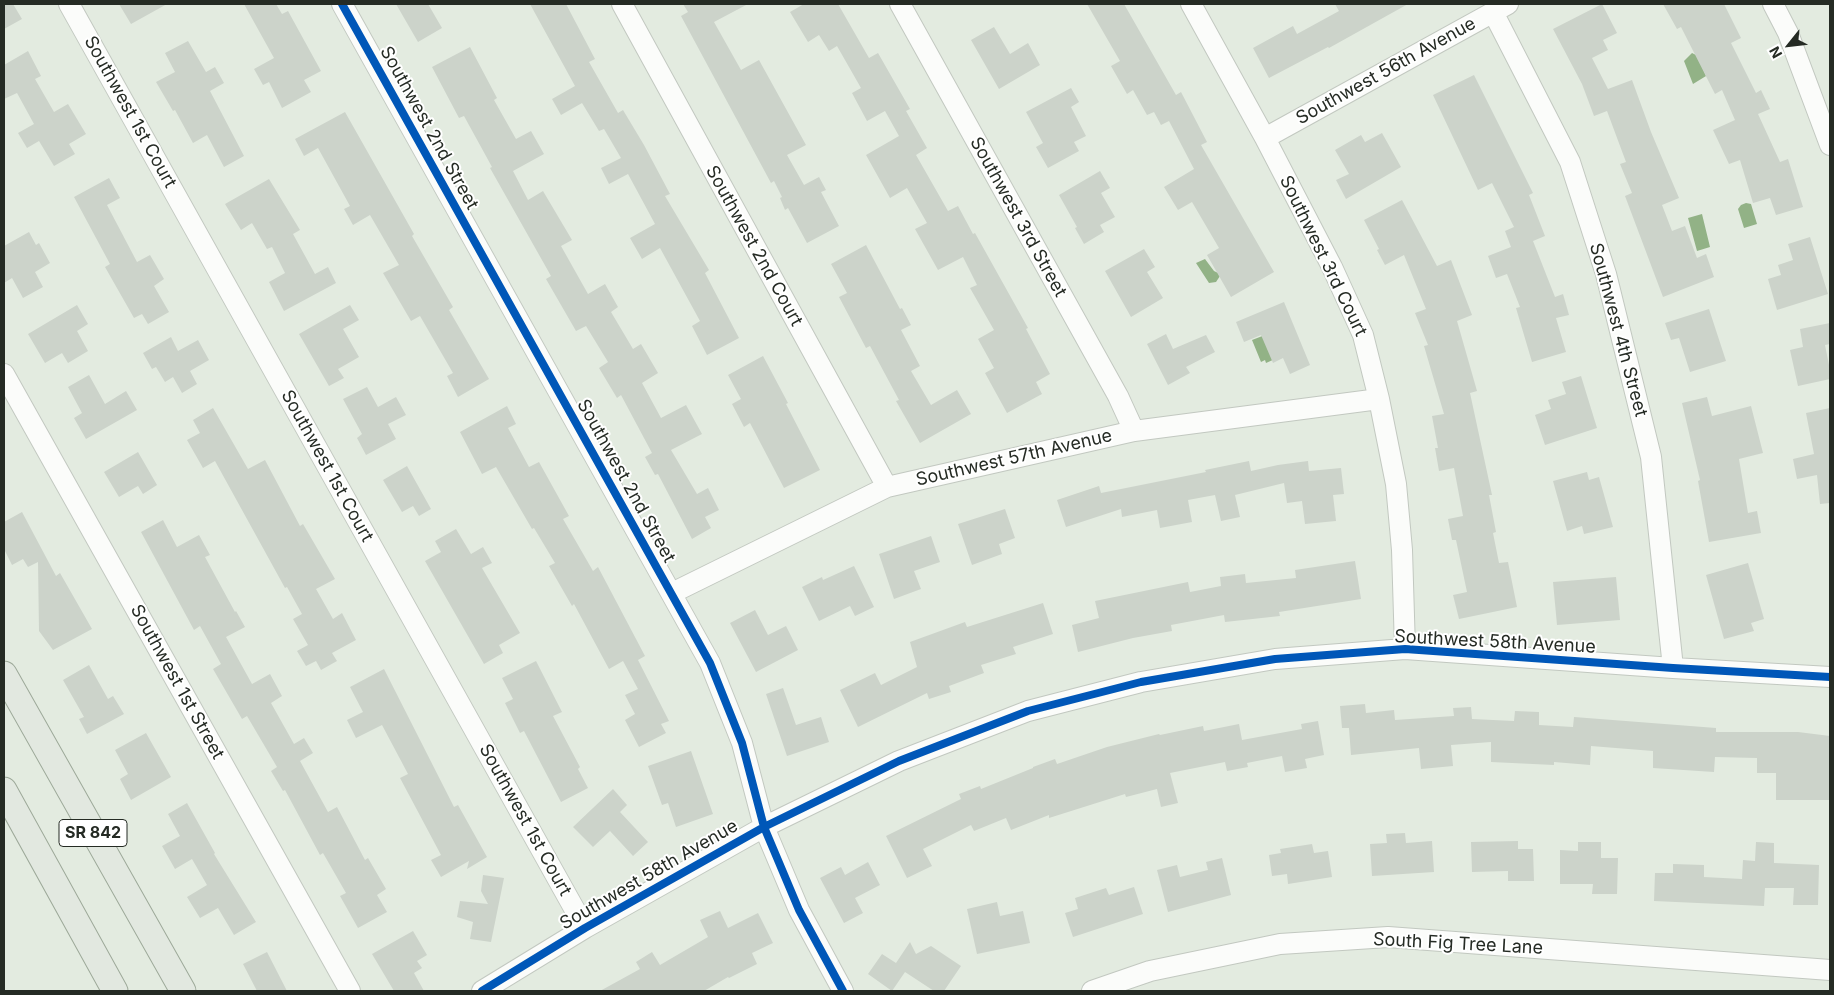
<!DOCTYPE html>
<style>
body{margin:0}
#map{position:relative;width:1834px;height:995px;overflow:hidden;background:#e3ebe0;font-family:Inter,sans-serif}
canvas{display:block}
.frame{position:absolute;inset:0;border:5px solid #252b24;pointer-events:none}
.north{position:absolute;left:1764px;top:20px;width:50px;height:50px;-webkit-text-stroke:4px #fff;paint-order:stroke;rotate:241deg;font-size:14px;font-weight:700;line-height:20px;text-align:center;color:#252b24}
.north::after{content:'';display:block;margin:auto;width:18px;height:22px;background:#252b24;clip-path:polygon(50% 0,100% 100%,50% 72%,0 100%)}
</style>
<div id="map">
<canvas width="1834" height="995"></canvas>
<div class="frame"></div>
<div class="north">N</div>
</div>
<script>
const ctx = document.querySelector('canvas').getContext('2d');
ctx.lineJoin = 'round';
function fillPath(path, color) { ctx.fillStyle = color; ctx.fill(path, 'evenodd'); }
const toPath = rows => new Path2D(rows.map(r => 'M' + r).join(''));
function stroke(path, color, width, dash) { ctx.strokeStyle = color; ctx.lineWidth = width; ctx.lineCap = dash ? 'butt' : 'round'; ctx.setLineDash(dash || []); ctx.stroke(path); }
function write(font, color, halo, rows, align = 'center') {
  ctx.font = font + ' Inter,sans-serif'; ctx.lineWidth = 4; ctx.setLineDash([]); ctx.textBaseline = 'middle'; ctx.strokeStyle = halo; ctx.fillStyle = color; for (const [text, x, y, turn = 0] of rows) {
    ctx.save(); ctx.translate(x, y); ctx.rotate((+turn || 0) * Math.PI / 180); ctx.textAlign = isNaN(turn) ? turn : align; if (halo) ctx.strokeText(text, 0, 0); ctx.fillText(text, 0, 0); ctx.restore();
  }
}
fillPath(toPath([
 [1692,53,1698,56,1706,76,1693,84,1684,61],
 [1746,203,1751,204,1757,224,1744,228,1738,209,1741,205],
 [1702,214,1710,247,1697,251,1688,218],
 [1205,259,1214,271,1218,273,1220,276,1216,282,1209,283,1196,263],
 [1265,335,1275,359,1266,363,1265,360,1261,362,1252,340]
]), '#92b286');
fillPath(toPath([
 [4,4,13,4,22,19,4,29],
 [119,4,167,4,131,24],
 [244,4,276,4,282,14,288,11,321,71,304,80,311,92,282,108,269,82,263,85,254,69,274,58],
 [396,4,428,4,442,28,418,42],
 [530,4,566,4,595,59,589,62,618,113,623,110,644,145,670,194,665,196,709,270,705,273,739,338,707,355,692,326,700,321,660,248,642,259,630,238,655,224,628,174,609,184,601,168,621,158,604,129,599,131,582,103,561,115,552,99,575,86],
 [683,4,748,4,714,22,741,70,759,60,806,145,787,155,804,185,819,177,826,190,821,192,839,226,807,243,788,208,785,210,780,198,782,197,774,181,771,183,681,16,688,12],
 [804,4,838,4,869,58,878,53,910,109,906,111,927,148,916,155,948,211,958,206,973,234,975,233,1028,328,1026,329,1050,374,1036,382,1042,394,1007,413,985,373,994,368,978,339,994,330,970,288,977,285,963,257,938,270,915,229,927,223,907,188,890,198,866,155,899,136,885,111,867,121,852,93,861,88,837,46,829,51,819,35,808,42,790,12],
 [1087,4,1124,4,1176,95,1181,92,1207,142,1201,145,1274,272,1231,297,1207,255,1219,248,1192,202,1178,210,1164,187,1194,169,1169,121,1161,125,1154,112,1147,115,1133,90,1127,94,1111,66,1120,61],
 [1335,4,1408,4,1329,48,1328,47,1269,78,1253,48,1293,26,1297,34,1339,11],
 [1602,4,1617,33,1603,40,1608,50,1592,58,1608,89,1632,80,1651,132,1679,198,1662,205,1672,231,1685,226,1697,258,1706,254,1714,277,1663,297,1625,196,1632,193,1620,164,1626,162,1607,111,1594,116,1582,84,1553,29],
 [1663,4,1724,4,1741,38,1731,43,1756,93,1761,90,1770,109,1758,114,1780,162,1788,159,1803,207,1776,215,1770,198,1753,203,1740,160,1729,164,1713,130,1735,120,1722,90,1715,94,1681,27,1677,29],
 [994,27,1010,54,1028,43,1040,65,999,89,971,40],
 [188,41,206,72,215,67,224,83,210,91,244,156,224,167,207,135,193,143,175,110,173,111,156,82,175,72,165,53],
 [470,47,497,98,494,100,516,139,531,131,544,154,513,171,528,200,543,191,572,240,561,246,588,294,605,284,618,307,611,312,633,349,641,344,658,373,642,383,661,418,686,405,702,434,671,450,697,494,708,488,719,510,705,517,711,528,692,539,658,474,655,475,645,457,652,453,621,395,617,398,599,368,608,362,586,326,576,331,546,279,551,276,490,168,492,167,464,116,459,118,432,67],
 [28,51,41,76,35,79,54,112,68,104,86,134,69,144,75,154,54,166,39,141,27,148,18,133,34,124,17,93,4,99,4,65],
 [1474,75,1533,193,1529,195,1545,236,1533,241,1555,297,1563,294,1569,315,1556,318,1566,352,1532,362,1516,308,1520,307,1507,274,1496,278,1488,256,1511,247,1505,231,1514,227,1492,183,1478,190,1433,95],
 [1071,88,1079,102,1071,107,1086,136,1074,142,1079,151,1048,168,1036,147,1043,143,1026,112],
 [345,112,414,234,412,236,453,307,449,310,489,379,458,397,447,376,453,373,420,316,411,321,383,273,399,265,370,215,353,225,344,209,350,206,318,148,304,156,295,139],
 [1382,133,1401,167,1346,199,1336,180,1349,174,1335,150,1361,135,1365,142],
 [1100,171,1110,188,1101,193,1115,217,1100,225,1104,232,1084,244,1075,228,1077,227,1059,195],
 [109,178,120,198,107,205,137,262,150,255,164,279,154,286,169,312,148,324,142,314,134,318,105,267,110,264,74,197],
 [269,179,300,230,293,234,315,274,328,267,336,283,284,311,269,282,285,273,272,247,267,249,252,223,241,230,225,204],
 [1402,200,1437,266,1451,260,1472,315,1457,321,1477,391,1470,393,1492,495,1489,495,1496,532,1493,533,1499,563,1508,562,1517,607,1459,619,1453,595,1467,592,1456,540,1452,540,1448,519,1463,516,1454,468,1439,471,1435,448,1438,448,1432,416,1444,414,1424,346,1428,345,1415,313,1426,309,1404,255,1385,265,1377,250,1379,249,1364,220],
 [29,232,36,245,39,243,50,263,35,272,43,287,23,298,12,278,4,283,4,246],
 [1810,237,1828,294,1777,310,1768,279,1781,275,1778,265,1793,260,1788,244],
 [866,245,900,309,902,308,911,325,901,330,920,366,911,371,931,405,957,390,971,414,920,443,896,401,899,400,870,346,866,348,839,297,847,293,831,264],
 [1144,249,1155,267,1147,272,1163,298,1131,317,1105,271],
 [1284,302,1310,365,1290,374,1283,358,1273,363,1261,335,1244,342,1236,322],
 [77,305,88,324,77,331,88,351,68,363,62,353,45,363,28,334],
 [350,305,359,320,343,329,359,357,338,369,344,378,329,386,299,334],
 [1709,309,1726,361,1690,372,1679,338,1671,340,1665,323],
 [1830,323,1830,344,1825,345,1830,370,1830,379,1798,386,1790,350,1803,347,1800,329],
 [1166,334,1173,349,1206,335,1215,352,1186,367,1190,373,1168,385,1147,344],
 [171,337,178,351,198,340,209,360,190,371,197,384,182,393,173,377,165,382,156,367,152,369,143,353],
 [763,356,788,403,786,404,820,470,784,488,750,423,744,427,732,404,741,399,728,375],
 [89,375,105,404,126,391,137,410,86,439,74,418,82,413,68,387],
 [1581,376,1597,428,1545,445,1535,415,1551,409,1548,400,1566,394,1562,382],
 [367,387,378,407,396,397,406,415,388,424,396,439,366,455,357,438,362,434,343,399],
 [1707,397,1712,416,1751,406,1763,453,1739,459,1748,513,1757,511,1761,533,1709,542,1698,481,1700,480,1682,403],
 [507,406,516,424,508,428,529,467,539,462,569,516,563,519,593,571,598,567,645,656,638,660,669,721,661,724,666,733,639,747,625,720,635,714,625,695,638,689,623,661,609,669,574,604,572,606,549,566,555,563,534,528,532,529,496,467,482,474,460,432],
 [213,408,248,469,265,460,300,526,303,524,335,579,316,589,333,619,342,613,356,640,332,653,337,661,321,670,316,661,306,666,297,651,308,645,293,619,302,614,287,587,285,588,215,461,203,468,187,440,200,433,193,420],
 [1830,408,1830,503,1820,504,1817,475,1797,479,1793,459,1814,454,1806,413],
 [138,452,157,485,143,494,138,486,119,497,104,472],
 [1249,461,1251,471,1278,465,1308,461,1309,471,1341,468,1344,494,1333,495,1336,521,1305,524,1302,501,1287,503,1284,483,1235,495,1240,517,1221,521,1215,495,1188,500,1192,522,1160,528,1157,510,1122,517,1121,509,1066,527,1057,500,1099,486,1101,493,1206,472,1205,470],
 [407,466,431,509,419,516,413,506,402,512,383,480],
 [1587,472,1589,480,1599,477,1613,527,1584,534,1582,526,1567,531,1553,481],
 [1005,509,1015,538,999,544,1002,554,972,565,958,524],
 [22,512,56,576,60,573,92,629,53,650,39,631,38,562,28,567,23,559,12,565,4,549,4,522],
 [163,520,177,547,199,535,210,555,205,557,235,612,236,611,245,627,226,637,252,684,270,674,282,696,271,703,294,744,304,738,313,753,300,761,328,812,337,807,365,860,368,858,386,889,377,895,387,912,358,928,340,896,346,893,323,853,320,855,285,790,283,791,271,771,277,767,247,716,242,719,213,669,221,664,200,626,194,630,141,532],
 [456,529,471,554,483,547,492,563,482,568,520,633,499,645,503,653,484,664,425,561,441,552,435,541],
 [931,536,940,562,914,571,921,589,894,599,879,554],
 [1355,561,1361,599,1279,612,1280,616,1225,622,1224,615,1171,625,1172,631,1133,638,1078,652,1072,625,1099,618,1095,601,1188,582,1190,592,1221,586,1220,577,1245,574,1246,583,1296,578,1295,570],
 [1748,563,1764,619,1751,623,1754,631,1724,639,1706,575],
 [854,566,874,607,855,616,850,606,819,621,802,587,822,577,823,580],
 [1616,577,1620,620,1557,625,1553,582],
 [1043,603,1053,634,1013,647,1016,654,981,665,984,673,949,686,951,692,929,699,927,693,858,727,840,690,875,673,881,685,917,667,910,642,965,622,967,627],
 [755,610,768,635,786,626,798,650,756,672,730,623],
 [536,661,562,712,553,716,580,767,578,769,588,788,561,802,524,731,520,733,505,703,513,699,502,678],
 [89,665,108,699,113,696,124,714,87,734,79,719,84,717,63,680],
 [384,669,454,807,458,805,487,857,467,869,469,861,441,877,431,860,441,855,400,778,408,774,382,725,356,738,347,720,363,712,350,687],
 [783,688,796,725,821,717,829,742,787,756,766,694],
 [1365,704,1366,713,1394,710,1395,720,1454,716,1453,708,1471,707,1472,719,1514,721,1515,711,1539,712,1539,725,1573,727,1574,717,1716,728,1716,732,1798,732,1830,736,1830,800,1776,800,1776,773,1757,773,1757,758,1715,757,1714,772,1653,768,1653,751,1591,746,1590,765,1554,762,1554,765,1491,762,1491,742,1451,745,1453,766,1421,769,1419,748,1351,755,1349,728,1342,728,1340,706],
 [1318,721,1324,755,1305,759,1307,768,1285,772,1282,756,1247,763,1248,767,1227,771,1225,762,1170,773,1178,803,1161,807,1157,789,1126,797,1125,794,1049,818,1049,815,1011,830,1006,818,974,831,971,825,923,849,932,866,907,878,886,836,961,799,959,794,980,786,981,789,1033,768,1033,767,1055,759,1057,764,1107,747,1159,734,1160,735,1203,726,1204,731,1239,724,1242,740,1302,729,1301,724],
 [146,733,171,777,131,800,120,779,128,774,115,750],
 [691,751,713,814,676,827,668,803,662,805,648,766],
 [613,789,627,805,620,812,648,842,633,856,610,831,593,847,573,827],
 [187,803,215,853,214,854,256,922,234,935,218,908,200,918,187,897,207,885,192,859,175,869,162,846,180,836,168,814],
 [1405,833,1406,843,1432,841,1434,872,1372,876,1370,844,1387,843,1386,834],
 [1518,841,1518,849,1533,849,1534,881,1508,881,1508,871,1472,872,1471,842],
 [1578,842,1601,842,1601,858,1618,858,1617,894,1592,894,1593,884,1560,884,1560,850,1578,851],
 [1756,842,1774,843,1774,863,1819,865,1818,905,1793,905,1794,888,1765,888,1764,906,1654,901,1655,873,1673,873,1673,864,1704,865,1704,877,1742,879,1743,860,1755,861],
 [1312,844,1314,853,1328,851,1332,877,1288,884,1287,874,1272,876,1269,855,1281,853,1280,849],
 [1222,858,1231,895,1168,912,1157,870,1177,865,1180,877,1208,870,1206,862],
 [868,862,880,885,855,898,863,913,844,923,820,878,841,867,845,875],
 [483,875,504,878,491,942,470,939,473,922,457,917,460,901,488,904,481,891],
 [1134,887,1143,914,1073,937,1065,913,1078,909,1075,898,1106,888,1109,895],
 [997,902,1000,916,1023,911,1030,943,977,954,967,909],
 [720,911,728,928,758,913,773,943,752,953,757,964,729,978,728,977,704,991,600,991,640,969,636,962,652,952,660,965,708,937,700,920],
 [413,931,427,955,417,961,422,968,414,973,424,991,394,991,372,954],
 [910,942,916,954,931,946,961,966,944,991,934,991,905,972,892,991,868,974,882,954,896,963],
 [267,952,287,991,257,991,243,964]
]), '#ccd3ca');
const minor = toPath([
 [69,4,585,928],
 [342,4,710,663,742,743,764,827,799,910,843,991],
 [622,4,887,487],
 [900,4,1118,396,1134,431],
 [1191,4,1265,138,1332,267,1363,335,1379,399,1396,484,1402,550,1405,649],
 [1773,4,1788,33,1830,145],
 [1493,12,1570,162,1606,274,1651,457,1673,668],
 [1265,138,1508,4],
 [4,374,350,991],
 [672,593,887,487,1134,431,1379,399],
 [482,991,585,928,764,827,899,761,1028,711,1141,682,1275,659,1405,649,1673,668,1830,677],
 [1092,991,1150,971,1280,944,1388,937,1830,970]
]);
const major = toPath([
 [4,674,183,991],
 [4,790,115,991]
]);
stroke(minor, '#c2c8c0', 22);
stroke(major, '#9da999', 27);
stroke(minor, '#fbfcfa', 20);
stroke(major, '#e2e8e0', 25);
stroke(toPath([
 [342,4,710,663,742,743,764,827,799,910,843,991],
 [482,991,585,928,764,827,899,761,1028,711,1141,682,1275,659,1405,649,1673,668,1830,677]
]), '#0057b8', 8);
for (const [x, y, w] of [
 [93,833,68]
]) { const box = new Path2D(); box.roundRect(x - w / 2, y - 13.5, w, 27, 4); ctx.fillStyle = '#fff'; ctx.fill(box); stroke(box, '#252b24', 1); }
write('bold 16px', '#252b24', null, [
 ["SR 842",93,833]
]);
write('18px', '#252b24', '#fff', [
 ["Southwest 56th Avenue",1386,71,-29],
 ["Southwest 1st Court",130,112,61],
 ["Southwest 2nd Street",429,128,61],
 ["Southwest 3rd Street",1018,217,61],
 ["Southwest 2nd Court",754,246,61],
 ["Southwest 3rd Court",1323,256,64],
 ["Southwest 4th Street",1618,330,75],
 ["Southwest 57th Avenue",1014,458,-13],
 ["Southwest 1st Court",327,466,61],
 ["Southwest 2nd Street",626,481,61],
 ["Southwest 58th Avenue",1495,642,3],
 ["Southwest 1st Street",177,682,61],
 ["Southwest 1st Court",525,820,61],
 ["Southwest 58th Avenue",649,875,-30],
 ["South Fig Tree Lane",1458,944,3]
]);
</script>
